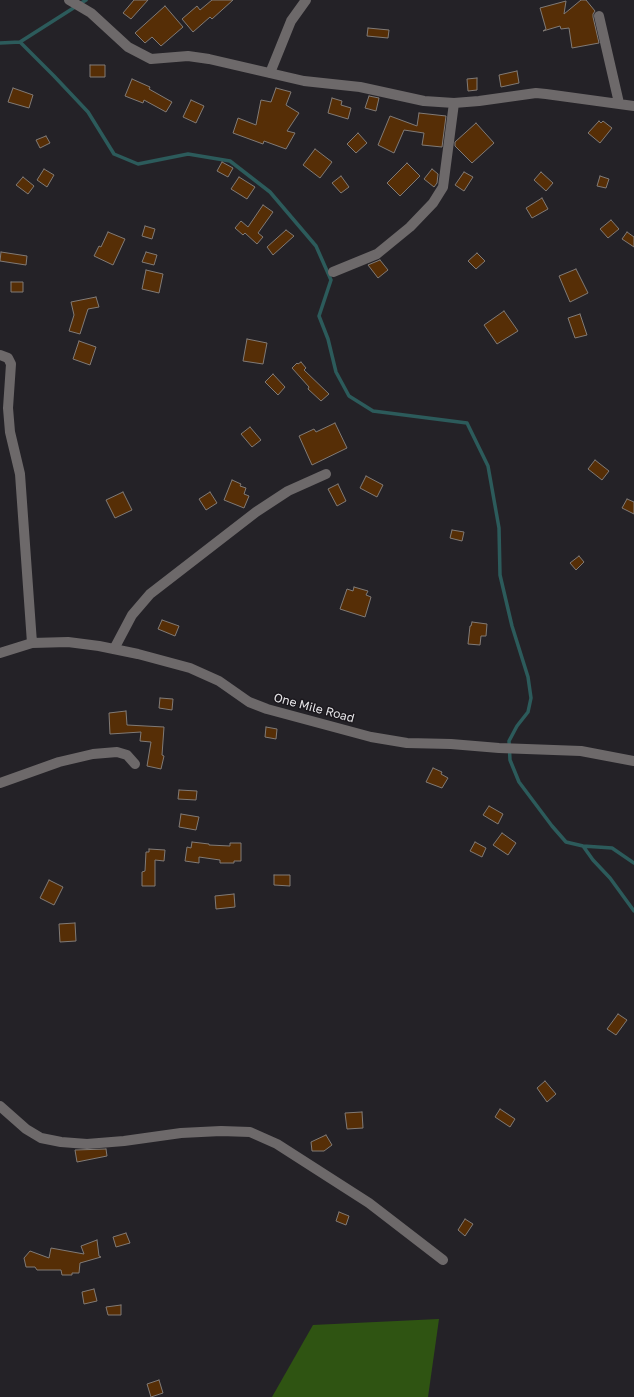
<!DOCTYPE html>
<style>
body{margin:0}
canvas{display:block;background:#242227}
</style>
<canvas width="634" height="1397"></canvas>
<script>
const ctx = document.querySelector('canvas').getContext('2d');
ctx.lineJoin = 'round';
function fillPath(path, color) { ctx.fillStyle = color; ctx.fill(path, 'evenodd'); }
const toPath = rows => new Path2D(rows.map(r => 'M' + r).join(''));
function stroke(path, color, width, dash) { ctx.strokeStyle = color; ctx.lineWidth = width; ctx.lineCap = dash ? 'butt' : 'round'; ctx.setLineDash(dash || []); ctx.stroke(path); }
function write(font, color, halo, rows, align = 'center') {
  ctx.font = font + ' "Golos Text",sans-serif'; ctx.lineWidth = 3; ctx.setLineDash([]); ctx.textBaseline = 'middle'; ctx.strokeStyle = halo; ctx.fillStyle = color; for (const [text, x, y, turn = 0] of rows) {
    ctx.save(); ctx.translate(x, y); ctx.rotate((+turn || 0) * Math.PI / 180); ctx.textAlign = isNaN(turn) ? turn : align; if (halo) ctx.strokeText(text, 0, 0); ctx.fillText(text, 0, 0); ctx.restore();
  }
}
fillPath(toPath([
 [439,1319,428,1397,272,1397,313,1325]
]), '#2f5412');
stroke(toPath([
 [20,42,54,76,88,112,114,154,138,164,188,154,230,161,270,192,316,246,331,280,319,316,328,339,336,372,349,396,373,411,467,423,488,466,499,528,500,575,512,626,528,677,531,698,528,712,517,726,509,741,510,760,519,782,552,826,566,842,583,846,612,848,634,863],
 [0,43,20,42,86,0],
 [583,846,593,860,610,878,634,911]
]), '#2c5b5b', 3.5);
const building = toPath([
 [134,0,148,0,131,19,123,13,134,0],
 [212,0,233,0,212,19,210,17,193,32,182,19,197,6,200,10,212,0],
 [581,0,586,0,595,11,593,14,593,17,599,43,572,48,569,28,561,29,560,26,543,31,546,29,540,8,566,1,564,14,581,0],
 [165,6,183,27,161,46,152,37,145,43,135,33,165,6],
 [368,28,389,30,388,38,367,36,368,28],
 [90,65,105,65,105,77,90,77,90,65],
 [517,71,519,83,501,87,499,75,517,71],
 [477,78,477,90,468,91,467,79,477,78],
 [132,79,150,87,149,89,172,102,166,112,144,100,143,103,125,96,132,79],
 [13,88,33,95,29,108,8,102,13,88],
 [276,88,291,92,286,105,299,113,287,131,295,133,286,149,264,141,263,144,233,133,238,118,256,125,261,100,271,102,276,88],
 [369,96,379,98,376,111,365,108,369,96],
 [332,98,342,101,341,105,351,108,348,119,328,113,332,98],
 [191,100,204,106,196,123,183,117,191,100],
 [419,113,446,116,442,147,422,145,424,133,404,130,394,153,378,145,390,116,417,126,419,113],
 [599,121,601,123,603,121,612,128,600,143,588,133,599,121],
 [476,123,494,143,472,163,455,146,455,142,476,123],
 [358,133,367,143,356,153,347,144,358,133],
 [46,136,50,143,40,148,36,140,46,136],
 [315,149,332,162,320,178,303,165,315,149],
 [222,162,233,168,228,177,217,171,222,162],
 [407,163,420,176,400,196,387,183,407,163],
 [44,169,54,175,47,187,37,180,44,169],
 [432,169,438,174,437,183,434,187,424,179,432,169],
 [464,172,473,177,464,191,455,185,464,172],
 [541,172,553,183,546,191,534,180,541,172],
 [341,176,349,187,341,193,332,183,341,176],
 [600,176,609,179,606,188,597,186,600,176],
 [23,177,34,186,28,194,16,185,23,177],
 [239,177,255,187,247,199,231,189,239,177],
 [542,198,548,209,532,218,526,208,542,198],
 [263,205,273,212,258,233,263,237,257,244,245,233,243,235,235,228,241,221,248,227,263,205],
 [611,220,619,229,608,238,600,229,611,220],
 [145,226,155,229,152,239,142,236,145,226],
 [286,230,294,236,273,255,267,247,286,230],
 [108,232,125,239,113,265,94,256,99,246,101,247,108,232],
 [627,232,634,237,634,247,622,239,627,232],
 [1,252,27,256,26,265,0,261,1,252],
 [146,252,157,255,154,265,142,262,146,252],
 [477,253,485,261,476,269,468,261,477,253],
 [380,260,388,270,378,278,368,265,380,260],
 [576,269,588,293,570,302,559,276,576,269],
 [146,270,163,274,159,293,142,289,146,270],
 [11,282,23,282,23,292,11,292,11,282],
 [96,297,99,307,88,309,80,334,69,331,74,315,71,302,96,297],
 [504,311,518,331,497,344,484,325,504,311],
 [580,314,587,335,575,338,568,318,580,314],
 [247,339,267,343,263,364,243,361,247,339],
 [79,341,96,347,90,365,73,359,79,341],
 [301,362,306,368,304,370,329,394,321,401,308,389,309,387,292,368,297,363,298,364,301,362],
 [273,374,285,387,278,395,265,382,273,374],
 [335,423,347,448,312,465,299,436,314,429,316,432,335,423],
 [250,427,261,440,252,447,241,434,250,427],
 [595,460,609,471,602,480,588,469,595,460],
 [366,476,383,485,377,497,360,488,366,476],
 [232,480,241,484,240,486,246,488,244,494,249,496,244,508,224,500,232,480],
 [338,484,346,501,337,506,328,489,338,484],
 [123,492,132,510,115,518,106,500,123,492],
 [210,492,217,503,206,510,199,499,210,492],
 [627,499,634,502,634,514,622,508,627,499],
 [452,530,464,532,462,541,450,538,452,530],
 [579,556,584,562,576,570,570,563,579,556],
 [354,587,368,591,366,595,371,597,365,617,340,609,347,589,353,591,354,587],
 [162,620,179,626,175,636,158,629,162,620],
 [472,622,487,624,486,636,481,636,480,645,468,644,470,626,471,626,472,622],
 [160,698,173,699,172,710,159,708,160,698],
 [126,711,127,725,164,727,162,755,164,756,161,769,147,766,151,742,140,741,141,732,110,734,109,713,126,711],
 [266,727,277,729,276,739,265,737,266,727],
 [433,768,442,772,441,774,448,778,442,788,426,782,433,768],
 [179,790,197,791,196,800,178,799,179,790],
 [489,806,503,814,498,824,483,815,489,806],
 [181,814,199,817,196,830,179,827,181,814],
 [502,833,516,843,508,855,493,845,502,833],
 [192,842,209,844,209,845,230,846,230,843,241,843,241,861,234,861,234,863,220,863,220,860,199,857,199,863,185,861,187,847,191,848,192,842],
 [475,842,486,848,482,857,470,851,475,842],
 [149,849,165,850,164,861,155,860,155,886,142,886,142,872,145,871,146,852,149,852,149,849],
 [274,875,290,875,290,886,274,885,274,875],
 [49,880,63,887,54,905,40,898,49,880],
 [234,894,235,907,216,909,215,896,234,894],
 [75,923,76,941,60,942,59,924,75,923],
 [618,1014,627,1020,616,1035,607,1029,618,1014],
 [545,1081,556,1094,547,1102,537,1088,545,1081],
 [500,1109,515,1119,510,1127,495,1117,500,1109],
 [362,1112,363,1128,347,1129,345,1113,362,1112],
 [326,1135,332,1145,324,1151,312,1151,311,1142,326,1135],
 [106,1149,107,1156,77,1162,75,1150,106,1149],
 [339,1212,349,1216,346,1225,336,1221,339,1212],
 [465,1219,473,1224,465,1236,458,1230,465,1219],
 [126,1233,130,1243,116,1247,113,1237,126,1233],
 [97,1240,99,1256,101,1257,80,1263,79,1273,72,1273,72,1275,62,1275,61,1270,37,1270,35,1267,26,1267,24,1258,30,1251,49,1258,51,1248,84,1254,81,1246,97,1240],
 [94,1289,97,1301,84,1304,82,1292,94,1289],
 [121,1305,121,1315,108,1315,106,1307,121,1305],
 [159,1380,163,1393,151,1397,147,1384,159,1380]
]);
fillPath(building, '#562e06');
stroke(building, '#807a76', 1);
stroke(toPath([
 [69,0,91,13,128,47,151,59,188,56,209,59,304,81,360,87,424,101,454,103,479,101,536,93,546,94,634,106],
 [599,16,619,103],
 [270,73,291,21,306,0],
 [333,272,377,254,410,227,433,203,443,187,454,103],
 [0,355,8,358,11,364,8,408,10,432,20,474,32,643],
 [114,649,132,615,150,594,256,512,288,491,326,474],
 [0,653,32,643,68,642,99,646,138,654,190,668,219,681,249,702,267,709,371,737,407,743,451,744,499,748,581,751,634,761],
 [0,783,59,762,93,754,117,752,127,755,135,764],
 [0,1106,26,1129,41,1138,61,1142,87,1144,124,1141,181,1133,221,1131,250,1132,277,1144,369,1203,443,1260]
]), '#6d696a', 10);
write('12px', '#e5e4e7', '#1b181d', [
 ["One Mile Road",314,708,15]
]);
</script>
